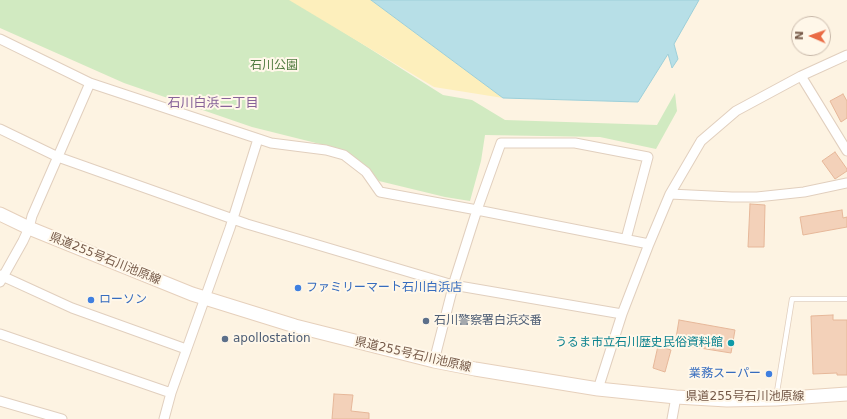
<!DOCTYPE html>
<meta charset="utf-8">
<style>
body{margin:0}
#map{position:relative;width:847px;height:419px;overflow:hidden;background:#fdf3e2;font-family:"DejaVu Sans",sans-serif}
canvas{display:block}
.north{position:absolute;left:791px;top:16px;width:40px;height:40px;box-sizing:border-box;background:#fff7e9;border:1px solid #c8b8a9;border-radius:50%;rotate:272deg;font-size:11px;font-weight:700;line-height:16px;text-align:center;color:#755948}
.north::after{content:'';display:block;margin:auto;width:14px;height:18px;background:#ea6b44;clip-path:polygon(50% 0,100% 100%,50% 72%,0 100%)}
</style>
<div id="map">
<canvas width="847" height="419"></canvas>
<div class="north">N</div>
</div>
<script>
const ctx = document.querySelector('canvas').getContext('2d');
ctx.lineJoin = 'round';
function fillPath(path, color) { ctx.fillStyle = color; ctx.fill(path, 'evenodd'); }
const toPath = rows => new Path2D(rows.map(r => 'M' + r).join(''));
function stroke(path, color, width, dash) { ctx.strokeStyle = color; ctx.lineWidth = width; ctx.lineCap = dash ? 'butt' : 'round'; ctx.setLineDash(dash || []); ctx.stroke(path); }
function write(font, color, halo, rows, align = 'center') {
  ctx.font = font + ' "DejaVu Sans","Noto Sans JP",sans-serif'; ctx.lineWidth = 4; ctx.setLineDash([]); ctx.textBaseline = 'middle'; ctx.strokeStyle = halo; ctx.fillStyle = color; for (const [text, x, y, turn = 0] of rows) {
    ctx.save(); ctx.translate(x, y); ctx.rotate((+turn || 0) * Math.PI / 180); ctx.textAlign = isNaN(turn) ? turn : align; if (halo) ctx.strokeText(text, 0, 0); ctx.fillText(text, 0, 0); ctx.restore();
  }
}
fillPath(toPath([
 [0,0,293,0,443,95,472,100,505,120,657,125,675,93,677,111,656,149,600,137,485,135,481,161,470,201,445,197,379,181,370,170,344,150,252,127,124,83,0,28]
]), '#d1eac1');
fillPath(toPath([
 [289,0,371,0,503,98,434,87]
]), '#fdefbc');
const water = toPath([
 [371,0,699,0,674,44,678,59,672,68,668,54,638,102,503,98,371,0]
]);
fillPath(water, '#b7dfe7');
stroke(water, '#9dcfd9', 1);
const building = toPath([
 [843,94,847,101,847,118,841,122,830,101,843,94],
 [835,152,847,169,847,171,835,179,822,161,835,152],
 [750,204,765,205,764,247,748,247,750,204],
 [842,210,843,218,847,217,847,227,803,235,800,217,842,210],
 [833,315,833,320,847,320,847,375,837,375,837,373,813,374,811,316,833,315],
 [679,320,735,330,731,353,675,344,679,320],
 [658,346,671,350,665,372,653,368,658,346],
 [334,394,353,395,351,411,369,413,369,419,332,419,334,394]
]);
fillPath(building, '#f3d1b9');
stroke(building, '#e6b799', 1);
const lane = toPath([
 [776,398,792,299,847,299]
]);
const street = toPath([
 [0,39,90,83,271,143,326,150,344,155,366,172,380,192,477,210,649,244],
 [801,76,847,151],
 [0,129,58,157,247,224,453,285,622,314],
 [670,194,732,197,757,197,804,192,847,183],
 [0,275,72,308,186,349],
 [0,282,23,241,29,228,32,216,90,83],
 [0,334,171,393],
 [434,361,455,279,477,210,501,143,575,143,648,157,626,239],
 [598,389,622,314,649,244,670,194,701,141,736,111,801,76,847,55],
 [0,401,62,419],
 [164,419,171,393,230,228,258,139],
 [672,419,676,397]
]);
const secondary = toPath([
 [0,214,29,228,192,294,295,326,434,361,475,369,598,389,676,397,727,400,776,399,847,394]
]);
stroke(lane, '#e1cfbe', 6);
stroke(street, '#e1cfbe', 11);
stroke(secondary, '#e6d0bc', 15);
stroke(lane, '#fff', 4.5);
stroke(street, '#fff', 9);
stroke(secondary, '#fff', 13);
for (const [x, y, r, color] of [
 [298,288,4,"#3f7fe0"],
 [91,300,4,"#3f7fe0"],
 [426,321,4,"#5c6f8a"],
 [225,339,4,"#5c6f8a"],
 [731,343,4,"#0f9aa8"],
 [769,374,4,"#3f7fe0"]
]) { const dot = new Path2D(); dot.arc(x, y, r, 0, 2 * Math.PI); ctx.fillStyle = color; ctx.fill(dot); stroke(dot, '#fff7e9', 1.5); }
write('12px', '#517b40', '#fff7e9', [
 ["石川公園",274,66]
]);
write('12px', '#755948', '#fff7e9', [
 ["県道255号石川池原線",105,259,22],
 ["県道255号石川池原線",413,355,13],
 ["県道255号石川池原線",745,397]
]);
write('12px', '#366cbe', '#fff7e9', [
 ["ファミリーマート石川白浜店",306,288],
 ["ローソン",99,300],
 ["業務スーパー",761,374,"right"]
], 'left');
write('12px', '#4e5e75', '#fff7e9', [
 ["石川警察署白浜交番",434,321],
 ["apollostation",233,339]
], 'left');
write('12px', '#0d838f', '#fff7e9', [
 ["うるま市立石川歴史民俗資料館",723,343]
], 'right');
write('13px', '#876399', '#fff7e9', [
 ["石川白浜二丁目",213,104]
]);
</script>
